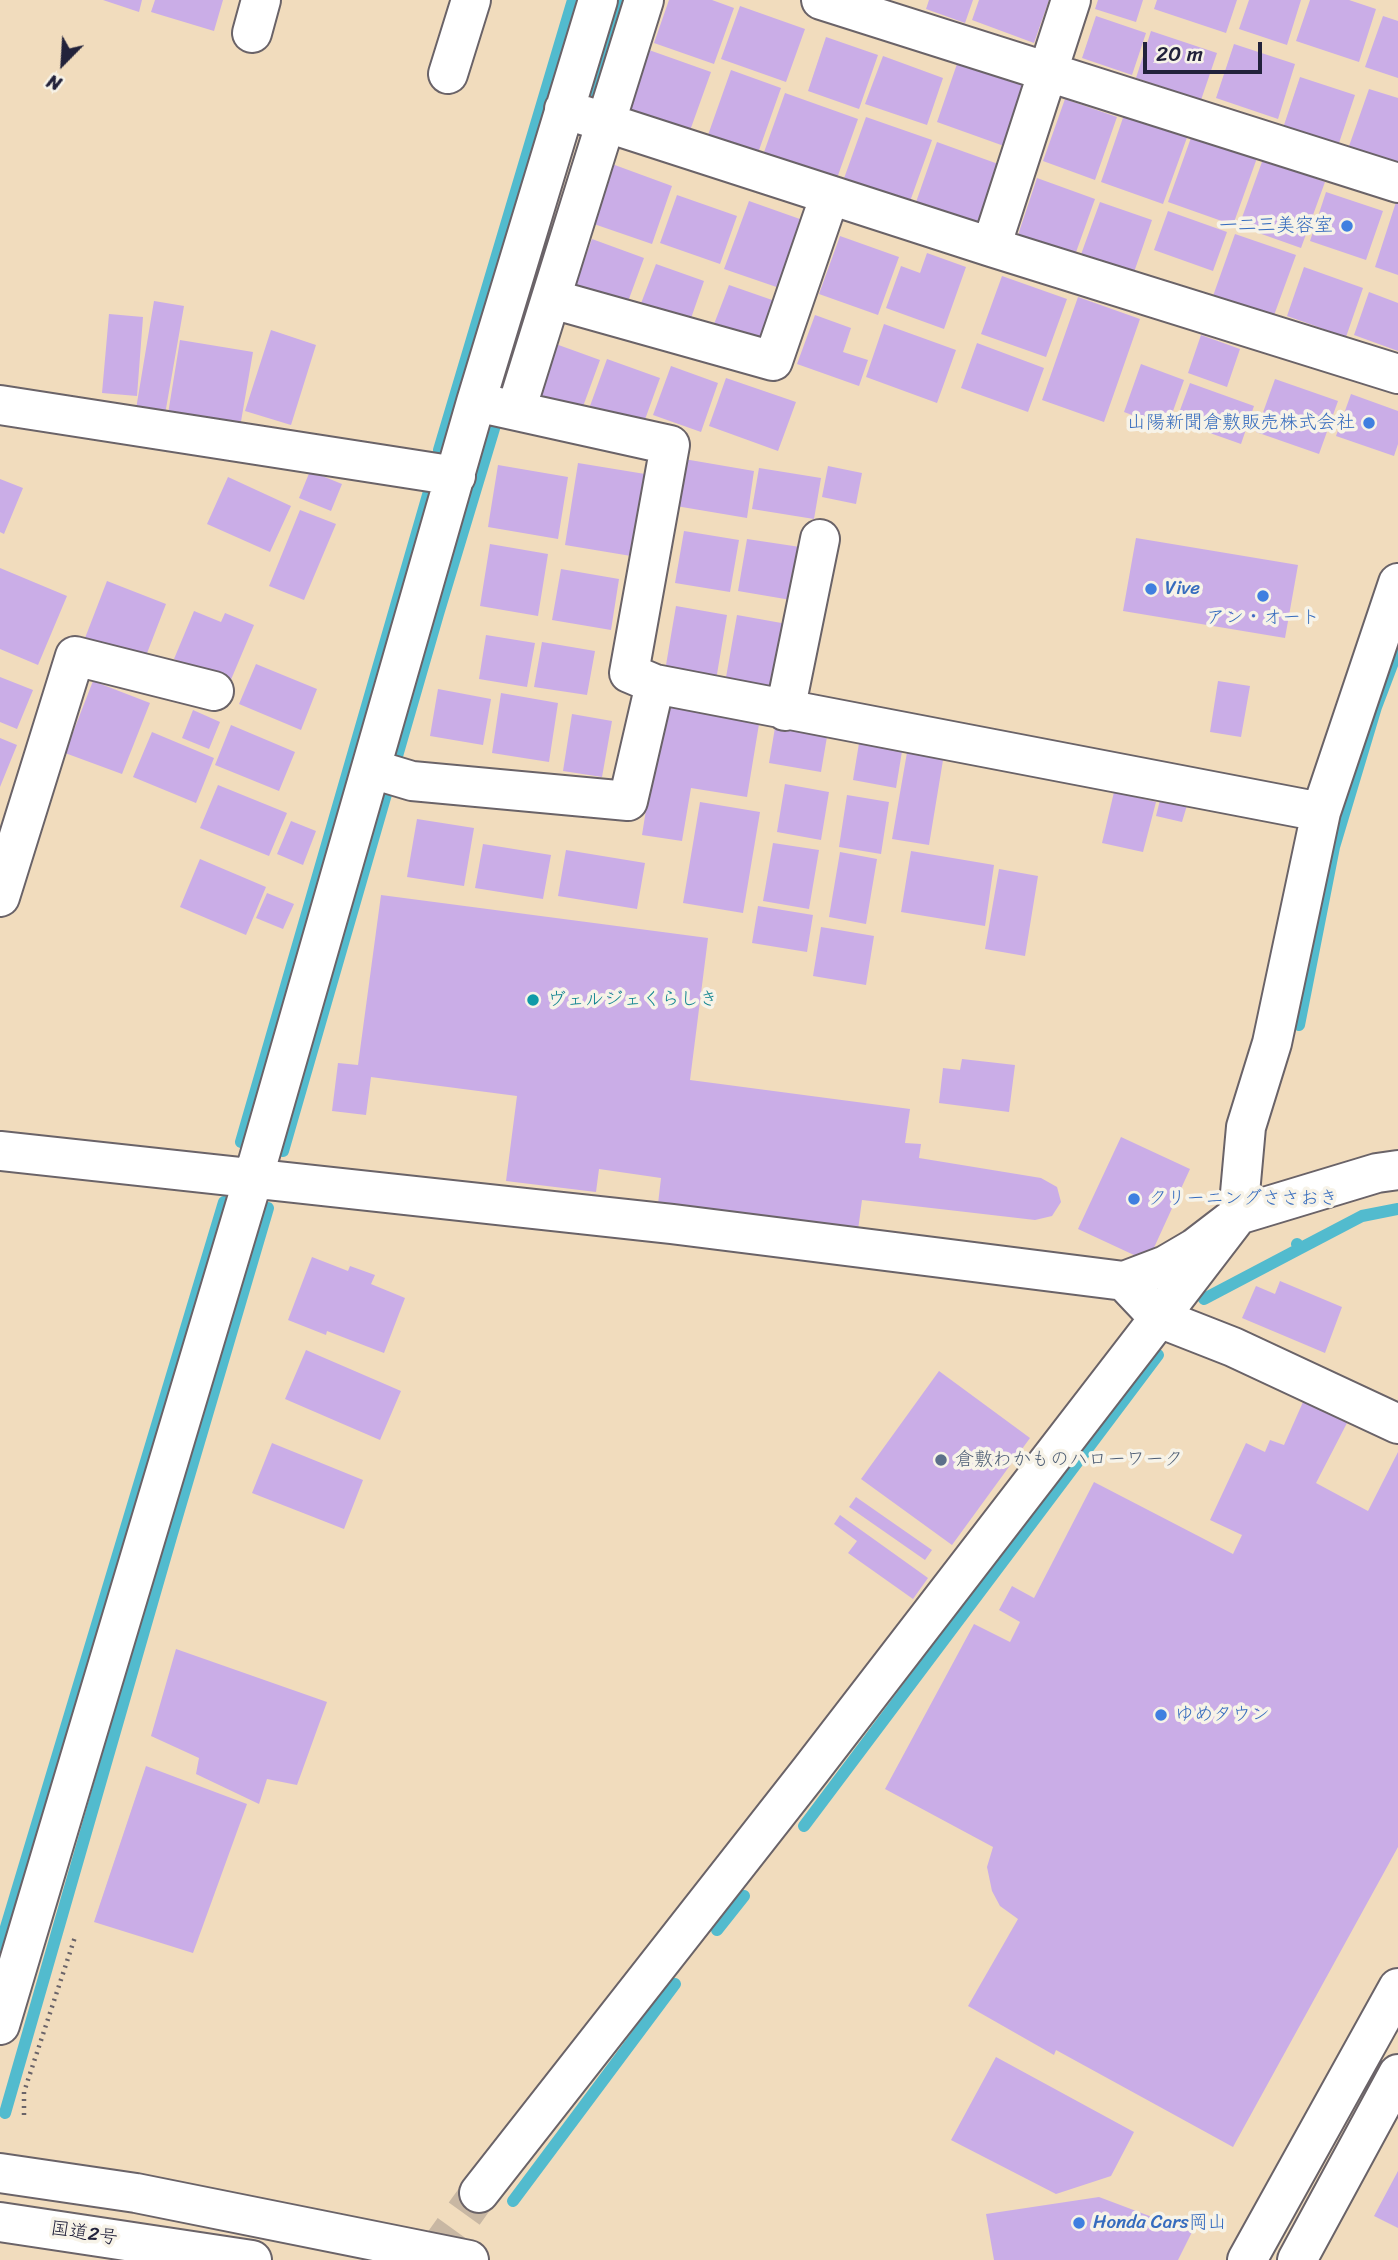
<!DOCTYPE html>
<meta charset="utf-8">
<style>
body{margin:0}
#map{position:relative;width:1398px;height:2260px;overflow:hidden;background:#f1dcbd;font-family:Sriracha,sans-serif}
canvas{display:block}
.north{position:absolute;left:28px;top:28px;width:70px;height:70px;-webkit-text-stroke:5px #f7f3e8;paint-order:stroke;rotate:204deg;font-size:19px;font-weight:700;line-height:28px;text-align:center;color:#22223b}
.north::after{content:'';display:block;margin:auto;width:24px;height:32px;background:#22223b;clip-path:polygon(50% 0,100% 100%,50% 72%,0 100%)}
.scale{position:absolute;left:1143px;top:42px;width:119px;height:32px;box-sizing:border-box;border:4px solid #22223b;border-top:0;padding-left:9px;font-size:21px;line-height:24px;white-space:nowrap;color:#22223b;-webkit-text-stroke:5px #f7f3e8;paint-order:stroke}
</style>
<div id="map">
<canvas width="1398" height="2260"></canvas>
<div class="north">N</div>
<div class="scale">20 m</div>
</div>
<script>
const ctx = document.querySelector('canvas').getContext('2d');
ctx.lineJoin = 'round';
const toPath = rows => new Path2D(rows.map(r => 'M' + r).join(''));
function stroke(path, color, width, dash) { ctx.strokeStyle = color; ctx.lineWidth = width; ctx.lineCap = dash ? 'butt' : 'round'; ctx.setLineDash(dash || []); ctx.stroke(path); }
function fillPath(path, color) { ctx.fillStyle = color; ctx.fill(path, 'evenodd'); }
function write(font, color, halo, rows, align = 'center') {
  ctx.font = font + ' Sriracha,"Klee One",sans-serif'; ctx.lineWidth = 7; ctx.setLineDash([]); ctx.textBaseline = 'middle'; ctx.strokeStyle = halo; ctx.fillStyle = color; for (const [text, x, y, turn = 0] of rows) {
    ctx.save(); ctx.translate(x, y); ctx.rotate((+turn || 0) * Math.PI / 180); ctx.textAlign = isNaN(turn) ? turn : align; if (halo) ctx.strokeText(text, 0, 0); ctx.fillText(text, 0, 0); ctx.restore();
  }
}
stroke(toPath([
 [592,103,621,0],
 [439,450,573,0],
 [1299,1025,1334,847,1376,707,1398,649],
 [241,1142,430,488],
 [283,1151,438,614,499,412],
 [1299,1249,1362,1216,1398,1209],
 [1204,1299,1299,1249,1297,1244],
 [804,1826,1158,1355],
 [717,1930,744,1896],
 [0,1947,224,1202],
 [5,2113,171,1537,268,1208],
 [513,2201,675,1984]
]), '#52bbce', 12);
fillPath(toPath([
 [103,0,142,0,139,12],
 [155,0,223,0,214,31,151,12],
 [669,0,712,0,734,8,714,64,654,43],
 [929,0,973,0,965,23,926,9],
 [979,0,1049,0,1034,43,972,20],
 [1098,0,1143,0,1136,22,1095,9],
 [1157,0,1237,0,1226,33,1154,9],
 [1249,0,1301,0,1287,45,1239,29],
 [1310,0,1349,0,1376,9,1359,62,1296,41],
 [740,6,805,29,786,82,721,59],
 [1096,16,1146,33,1132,75,1082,58],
 [1383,16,1398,21,1398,78,1365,67],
 [1151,31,1217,53,1201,100,1136,78],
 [826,37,878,55,859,109,808,91],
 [1234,44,1295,64,1278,119,1216,98],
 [649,50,711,72,687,139,625,118],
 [883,56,943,78,927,125,865,104],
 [958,61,1026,85,1004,146,937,122],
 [731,70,781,88,758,153,708,135],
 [1300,77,1355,95,1338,146,1283,128],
 [1369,89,1398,98,1398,166,1348,149],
 [785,93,858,119,836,181,763,155],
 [1065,99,1117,117,1095,180,1043,161],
 [1126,109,1189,132,1163,204,1101,182],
 [866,117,932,140,908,207,842,184],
 [1192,135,1257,158,1233,225,1168,202],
 [937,142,1001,165,979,227,915,205],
 [1263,159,1325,182,1301,248,1239,226],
 [612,164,672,186,652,244,591,223],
 [1037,178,1095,199,1075,255,1018,235],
 [1326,192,1383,211,1366,260,1310,241],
 [677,195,737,216,720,264,660,243],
 [1397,199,1398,199,1398,275,1375,267],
 [749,201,814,224,791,292,724,269],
 [1100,202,1152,220,1132,278,1079,260],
 [1168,211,1227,232,1213,271,1154,250],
 [1235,234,1296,255,1273,318,1213,296],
 [840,236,899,257,878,315,819,294],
 [592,239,644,258,626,307,574,288],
 [927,253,966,267,944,329,886,308,901,266,920,273],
 [656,264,704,281,689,324,640,306],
 [1304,267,1363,288,1346,337,1287,316],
 [1002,276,1067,299,1046,357,981,334],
 [729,285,775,301,758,349,711,332],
 [1369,292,1398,303,1398,351,1354,335],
 [1078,297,1140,319,1104,422,1042,400],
 [154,301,184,306,164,420,135,415],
 [109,314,143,317,137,396,102,393],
 [815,315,851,328,843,352,868,360,859,386,797,364],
 [884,324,956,350,937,403,866,377],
 [271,330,316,345,291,425,245,411],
 [1201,335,1240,349,1227,387,1188,373],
 [180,340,253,352,239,433,167,420],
 [553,343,600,360,581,412,534,396],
 [977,343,1044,368,1028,412,961,388],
 [607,359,660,378,643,425,590,406],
 [1141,364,1184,380,1167,428,1124,412],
 [671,366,718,383,701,432,653,415],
 [726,378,796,402,778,451,709,426],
 [1275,379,1338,401,1319,454,1256,432],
 [1190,383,1254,406,1241,444,1176,421],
 [1351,394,1398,411,1398,444,1394,456,1336,436],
 [684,459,754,471,747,518,676,506],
 [578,463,645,474,631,556,565,545],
 [498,465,568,477,558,539,488,527],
 [828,466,862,473,856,504,822,497],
 [759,468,821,478,814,519,752,509],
 [310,471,342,484,331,511,299,498],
 [228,477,291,506,270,552,207,524],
 [0,479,23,488,4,534,0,532],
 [300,510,336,524,304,600,269,586],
 [684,531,739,540,730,592,675,583],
 [1136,538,1298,565,1285,638,1123,611],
 [747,539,800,547,791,600,738,591],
 [490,544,548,554,538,616,480,606],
 [0,568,67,596,38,665,0,649],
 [561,569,619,579,611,630,552,620],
 [107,581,166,604,144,661,85,638],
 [676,606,727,615,716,680,665,671],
 [194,611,221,622,225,613,254,625,230,682,174,659],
 [737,615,787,624,776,692,725,683],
 [486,635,535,643,527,687,479,679],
 [542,642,595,651,587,695,534,687],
 [256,664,317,689,301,730,239,704],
 [0,677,33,690,17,729,0,722],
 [93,681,150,703,122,774,65,753],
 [1218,681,1250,686,1241,737,1210,732],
 [438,689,491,699,483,745,430,736],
 [501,693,558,703,549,762,492,753],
 [664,696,761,712,747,797,691,788,682,841,642,835],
 [193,710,220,722,209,749,182,738],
 [572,714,612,721,602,777,563,771],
 [777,716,829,725,821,772,769,763],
 [231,725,295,752,279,791,215,765],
 [861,731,904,739,896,788,853,780],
 [152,732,214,758,196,803,133,777],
 [0,738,17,745,0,787],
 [909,741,945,748,929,845,892,839],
 [785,784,829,792,821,840,777,832],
 [218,785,287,813,269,856,200,828],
 [1114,792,1156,802,1143,852,1102,843],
 [847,795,889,802,881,854,839,847],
 [1161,796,1188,802,1182,822,1156,816],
 [700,802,760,812,743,913,683,903],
 [417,819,474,828,464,886,407,877],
 [291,821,316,831,303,865,277,854],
 [773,843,819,850,809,909,763,901],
 [483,844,551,855,543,899,475,888],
 [566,850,645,863,637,909,558,896],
 [911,851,994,865,985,926,901,912],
 [840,852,877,859,866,924,829,917],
 [200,859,266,887,246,935,180,907],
 [999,869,1038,876,1025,956,985,949],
 [267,893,294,904,283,929,256,918],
 [381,895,708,938,690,1080,910,1109,905,1143,921,1144,919,1158,1041,1178,1057,1187,1061,1202,1052,1216,1035,1220,862,1200,858,1230,658,1204,661,1178,599,1169,596,1192,506,1181,517,1096,371,1077,366,1115,332,1111,338,1063,358,1065],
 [758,906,813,915,807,952,752,943],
 [821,927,874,936,866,985,813,976],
 [962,1059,1015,1065,1009,1112,939,1103,943,1068,960,1070],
 [1121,1137,1190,1169,1152,1252,1134,1255,1078,1229],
 [312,1257,348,1271,350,1266,375,1275,371,1284,405,1298,384,1353,327,1331,326,1335,288,1320],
 [1280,1281,1342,1307,1325,1353,1242,1318,1256,1286,1275,1294],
 [306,1350,401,1391,380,1440,285,1399],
 [939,1371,1030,1438,952,1545,861,1479],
 [1303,1402,1347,1423,1316,1483,1368,1511,1398,1452,1398,1847,1233,2147,1056,2050,1054,2055,968,2006,1018,1919,1000,1906,992,1891,987,1867,993,1847,885,1789,974,1624,1010,1642,1020,1622,999,1610,1012,1586,1034,1598,1094,1482,1233,1554,1242,1535,1210,1520,1246,1443,1265,1452,1270,1440,1284,1445],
 [272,1443,363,1480,344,1529,252,1493],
 [856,1497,932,1550,925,1560,849,1507],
 [840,1515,928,1578,913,1599,848,1553,857,1541,834,1524],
 [176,1649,327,1702,297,1785,267,1779,259,1804,196,1774,199,1758,151,1736],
 [146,1766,247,1804,193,1953,94,1922],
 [996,2057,1134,2132,1111,2176,1056,2194,951,2140],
 [1398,2171,1398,2228,1374,2216],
 [1099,2197,1192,2232,1178,2260,994,2260,986,2214]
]), '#caade7');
stroke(toPath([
 [431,2260,479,2193]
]), '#c8b7a3', 38, [38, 19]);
const minor = toPath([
 [821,0,1398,183],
 [252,33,261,0],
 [448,74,471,0],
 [564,109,991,247,1398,374],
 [991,247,1071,0],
 [552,299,773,361,830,195],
 [0,405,456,476],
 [516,410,644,0],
 [1398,583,1321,812,1272,1043,1246,1127,1238,1215,1159,1318,1233,1347,1398,1424],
 [655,684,1321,812],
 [785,711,820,539],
 [372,769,412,781,628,801,655,684,629,673,670,445,476,402],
 [0,897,75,656,214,691],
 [0,1151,672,1224,1124,1281,1166,1265,1195,1248,1238,1215,1377,1173,1398,1170],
 [0,2025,253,1179,476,402,598,0],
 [479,2193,810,1771,1159,1318,1124,1281]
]);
const tertiary = toPath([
 [1247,2260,1398,1988],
 [1297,2260,1398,2074]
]);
const trunk = toPath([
 [0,2173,136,2193,469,2260],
 [0,2222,252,2260]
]);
stroke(minor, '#6a6368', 42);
stroke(tertiary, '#6a6368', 42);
stroke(trunk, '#6a6368', 42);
stroke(toPath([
 [24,2115,24,2092,75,1937]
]), '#6a6368', 4.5, [2, 5]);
stroke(minor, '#fff', 38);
stroke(tertiary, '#fff', 38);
stroke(trunk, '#fff', 38);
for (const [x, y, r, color] of [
 [1347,226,7,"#3f7fe0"],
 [1369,423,7,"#3f7fe0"],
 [1151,589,7,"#3f7fe0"],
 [1263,596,7,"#3f7fe0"],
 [533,1000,7,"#0f9aa8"],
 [1134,1199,7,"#3f7fe0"],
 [941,1460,7,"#5c6f8a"],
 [1161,1715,7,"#3f7fe0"],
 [1079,2223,7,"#3f7fe0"]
]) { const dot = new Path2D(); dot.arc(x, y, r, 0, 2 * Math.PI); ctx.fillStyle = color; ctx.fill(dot); stroke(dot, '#f7f3e8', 2.5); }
write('19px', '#366cbe', '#f7f3e8', [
 ["一二三美容室",1333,226,"right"],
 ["山陽新聞倉敷販売株式会社",1355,423,"right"],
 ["Vive",1165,589],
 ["アン・オート",1263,618,"center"],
 ["クリーニングささおき",1148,1199],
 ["ゆめタウン",1175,1715],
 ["Honda Cars岡山",1093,2223]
], 'left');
write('19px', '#0d838f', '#f7f3e8', [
 ["ヴェルジェくらしき",547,1000]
], 'left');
write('19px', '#4e5e75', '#f7f3e8', [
 ["倉敷わかものハローワーク",955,1460]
], 'left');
write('19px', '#22223b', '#f7f3e8', [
 ["国道2号",84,2234,9]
]);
</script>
